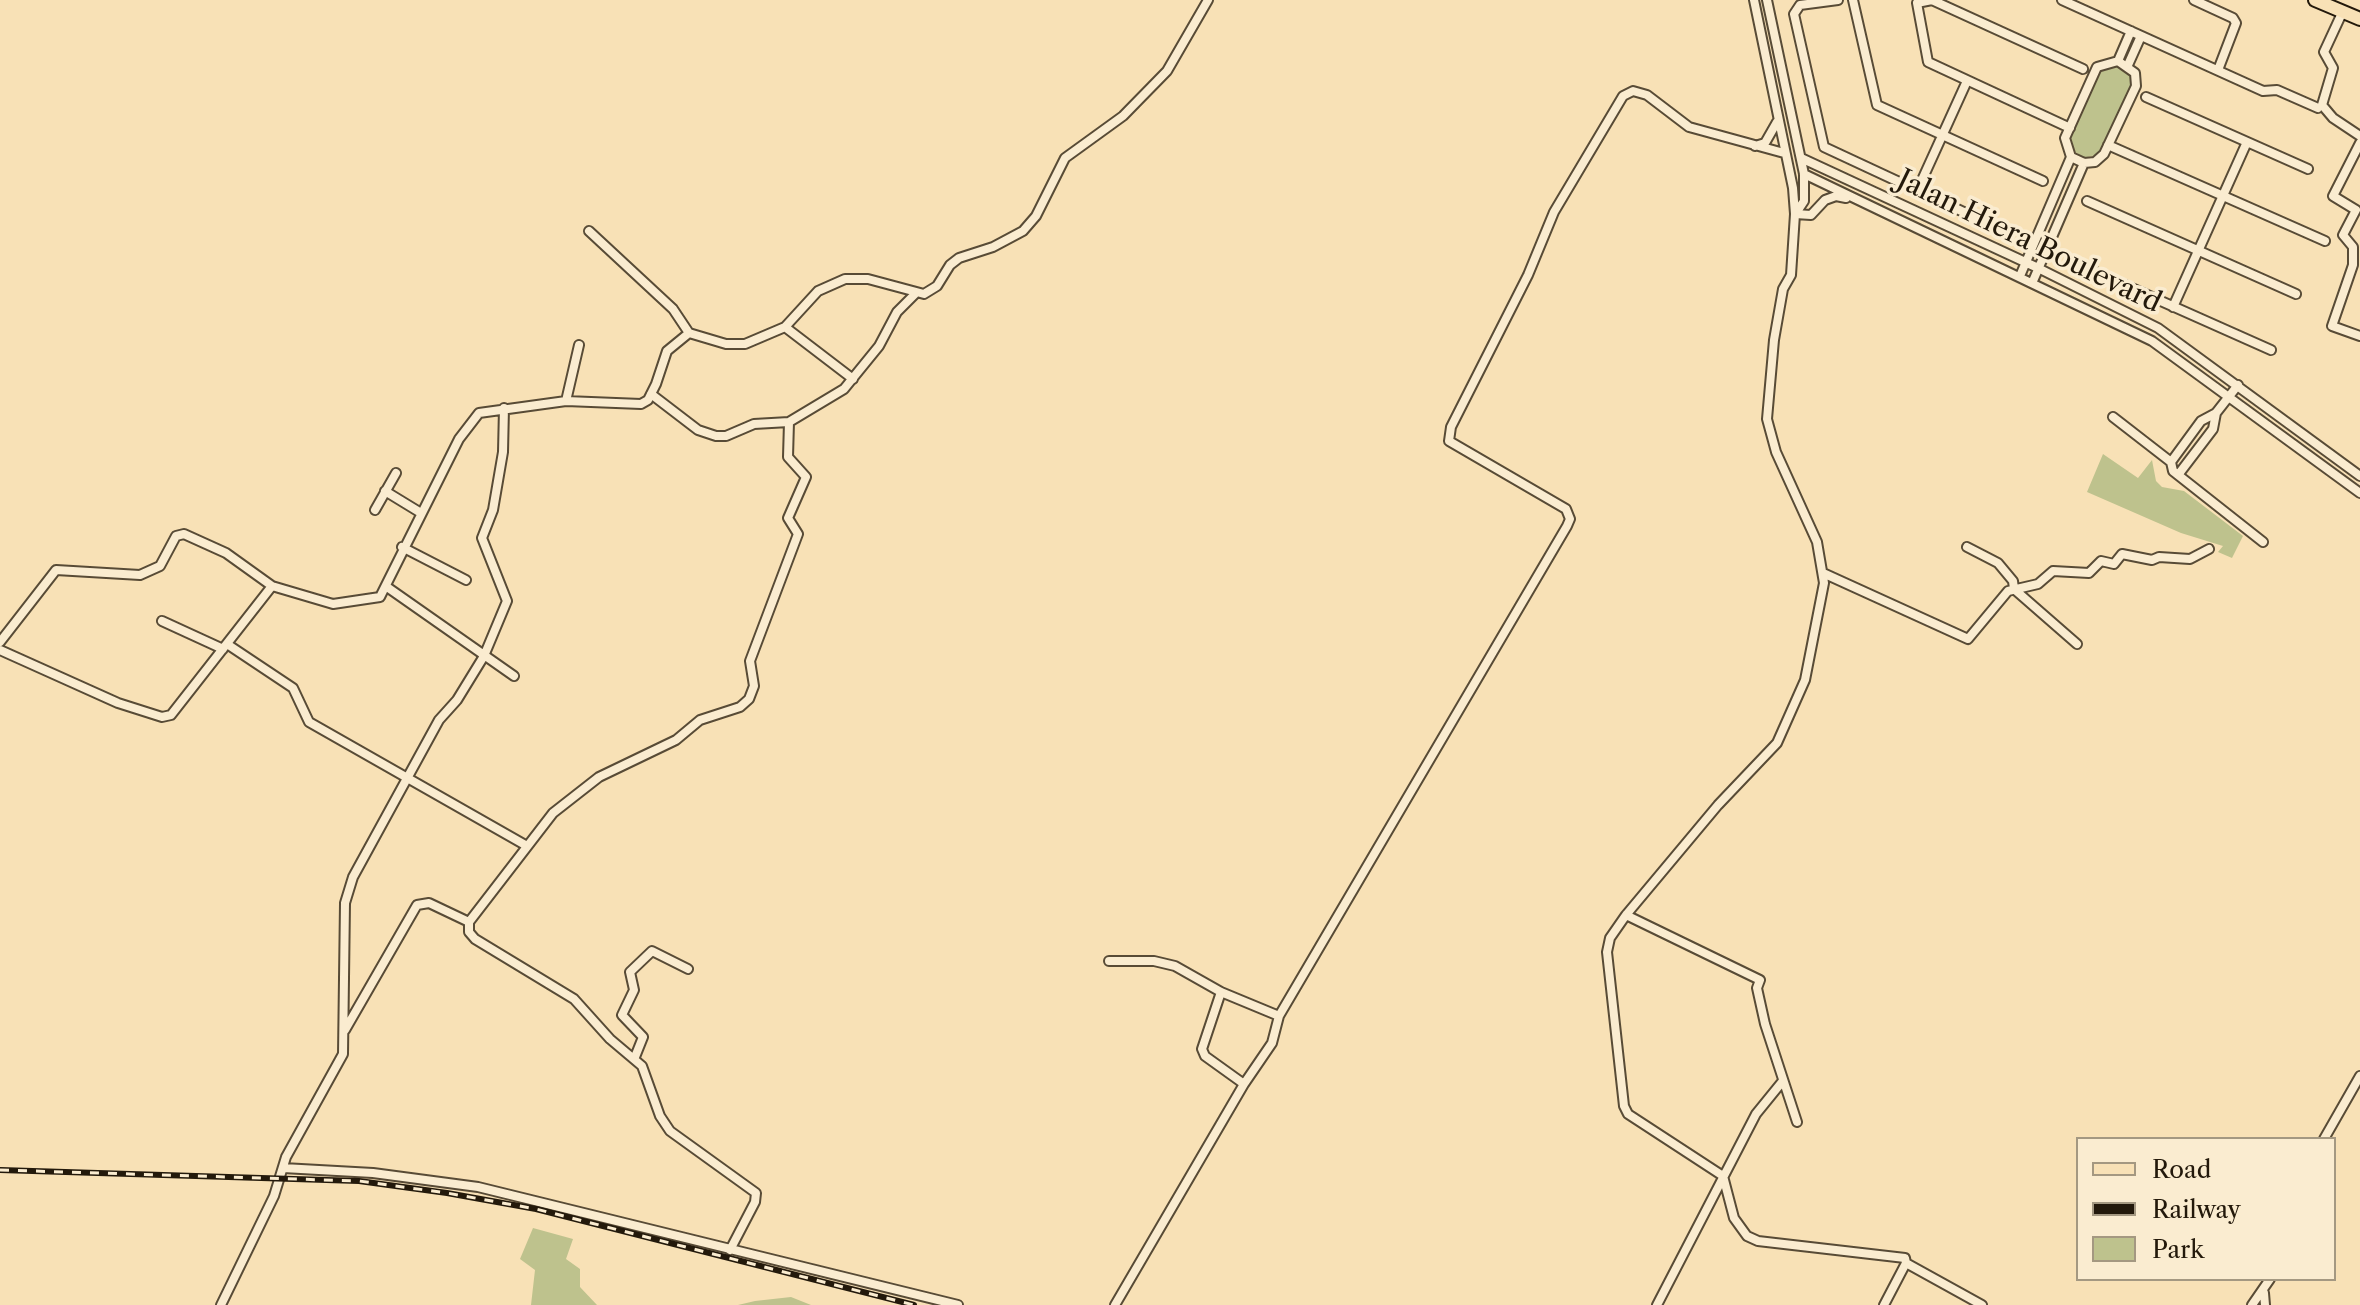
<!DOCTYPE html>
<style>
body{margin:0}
#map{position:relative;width:2360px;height:1305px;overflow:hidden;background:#f8e1b6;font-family:"Libre Caslon Text",serif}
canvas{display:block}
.legend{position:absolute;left:2076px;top:1137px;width:260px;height:144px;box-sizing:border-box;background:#faecd0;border:2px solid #a49881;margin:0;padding:10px 14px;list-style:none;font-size:24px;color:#23190b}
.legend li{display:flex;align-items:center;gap:16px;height:40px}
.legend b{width:40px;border:2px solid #a49881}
</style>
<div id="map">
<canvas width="2360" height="1305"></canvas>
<ul class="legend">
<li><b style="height:10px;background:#f8e1b6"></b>Road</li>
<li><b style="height:10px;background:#23190b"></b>Railway</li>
<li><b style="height:22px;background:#bec28d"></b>Park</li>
</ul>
</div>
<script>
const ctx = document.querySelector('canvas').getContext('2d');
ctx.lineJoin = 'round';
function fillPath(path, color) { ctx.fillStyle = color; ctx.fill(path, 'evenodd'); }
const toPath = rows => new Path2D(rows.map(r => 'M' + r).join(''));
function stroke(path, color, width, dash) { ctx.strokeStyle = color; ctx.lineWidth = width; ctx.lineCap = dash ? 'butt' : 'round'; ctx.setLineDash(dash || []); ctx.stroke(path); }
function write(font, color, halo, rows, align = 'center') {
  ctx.font = font + ' "Libre Caslon Text",serif'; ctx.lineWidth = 7; ctx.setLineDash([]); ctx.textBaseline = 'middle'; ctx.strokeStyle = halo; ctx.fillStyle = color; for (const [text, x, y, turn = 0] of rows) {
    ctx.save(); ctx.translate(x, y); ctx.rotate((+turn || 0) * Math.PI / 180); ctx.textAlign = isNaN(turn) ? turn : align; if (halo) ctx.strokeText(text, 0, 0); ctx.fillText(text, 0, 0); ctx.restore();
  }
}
fillPath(toPath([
 [2115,65,2129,72,2132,85,2100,154,2084,158,2071,149,2069,138,2100,71],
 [2103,454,2138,478,2152,460,2156,481,2162,487,2184,491,2243,536,2232,558,2218,552,2223,546,2181,533,2087,492],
 [533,1228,573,1239,566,1259,580,1269,580,1287,597,1305,531,1305,535,1270,520,1259],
 [791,1297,811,1305,738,1305,755,1301]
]), '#bec28d');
const street = toPath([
 [1754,0,1793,188,1795,214,1791,275,1783,289,1774,340,1767,419,1776,452,1817,542,1824,583,1805,680,1777,743,1718,805,1626,915,1610,938,1607,952,1624,1106,1628,1114,1723,1176,1734,1218,1747,1236,1758,1241,1905,1258,1906,1263,1884,1305],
 [1767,0,1804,174,1804,201,1796,213],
 [1838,0,1800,5,1794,14,1824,147,2000,229],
 [1853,0,1877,105,2043,181],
 [2062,0,2263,91,2277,90,2318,108],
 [2194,0,2233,18,2236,23,2218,70],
 [2343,11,2324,52,2333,68,2322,105,2333,118,2360,136],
 [2118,61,2135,73,2136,86,2104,154,2095,162,2084,163,2071,157,2065,138,2097,67,2118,61],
 [2118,61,2131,31],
 [2128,65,2141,36],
 [2146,97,2308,169],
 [2070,128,1928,62,1917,3,1932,0,2083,69],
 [2360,143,2333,196,2356,210,2343,235,2353,247,2353,265,2332,326,2360,336],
 [2108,145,2325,241],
 [1755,146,1765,143,1777,122],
 [1801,158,2038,268,2158,328,2360,476],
 [1804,174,2152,341,2360,493],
 [1917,191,1967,81],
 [2087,201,2296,294],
 [1795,214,1811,215,1825,200,1836,196,1846,198],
 [589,231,673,309,689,333],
 [2080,265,2271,350],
 [2020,276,2071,157],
 [2033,281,2084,163],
 [2173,307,2247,142],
 [785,327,853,379],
 [651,394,698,430,716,436,726,436,754,424,789,422],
 [566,401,579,345],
 [2113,417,2171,462,2173,471,2263,542],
 [2171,462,2201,421,2216,413,2238,385],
 [2178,475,2213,429,2216,413],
 [385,491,421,513],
 [375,510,396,473],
 [402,547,466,580],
 [1967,547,1998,563,2013,581,2014,589,2077,644],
 [1823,573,1968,639,2008,591,2038,584,2053,571,2089,573,2101,561,2114,564,2122,554,2152,560,2159,557,2190,559,2209,549],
 [387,587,514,676],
 [162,621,223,649],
 [0,642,56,570,140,575,160,566,176,536,184,534,226,553,272,586],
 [227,644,293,688,309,722,527,846],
 [0,650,118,703,162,717,171,715,272,586,333,604,380,597,459,439,479,413,566,401,641,404,648,400,656,384,667,351,689,333,726,344,745,344,785,327,818,291,845,279,868,279,924,294,937,286,950,265,959,258,993,247,1023,231,1036,216,1065,158,1123,116,1167,71,1208,0],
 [1626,915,1760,980,1757,988,1765,1024,1797,1122],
 [1109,961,1154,961,1175,966,1221,992,1279,1016],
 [1221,992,1202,1049,1205,1056,1244,1084],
 [345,1030,417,905,429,903,469,922],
 [635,1057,643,1037,622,1015,634,990,630,972,652,951,688,969],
 [2324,1139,2360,1076],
 [283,1168,373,1173,478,1187,958,1305],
 [730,1250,755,1202,756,1193,670,1131,660,1116,642,1066,610,1039,574,999,475,939,469,932,469,922,553,813,599,777,676,740,700,720,740,707,749,699,754,686,750,661,798,534,788,518,806,477,788,457,789,422,844,389,879,346,897,312,915,294],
 [1906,1263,1982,1305],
 [2264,1293,2265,1305],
 [221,1305,274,1196,286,1157,343,1054,345,903,353,877,439,720,457,700,484,656,507,601,482,538,493,510,503,452,504,408],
 [1115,1305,1244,1084,1272,1043,1279,1016,1567,526,1570,519,1566,509,1449,441,1451,427,1528,275,1554,212,1623,96,1633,91,1647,95,1689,127,1784,153],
 [1657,1305,1756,1114,1782,1082],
 [2252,1305,2270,1279]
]);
const primary = toPath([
 [2315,0,2360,19]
]);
stroke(street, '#584b36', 12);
stroke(primary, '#23190b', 16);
stroke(street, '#faecd0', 8);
stroke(primary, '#f8e1b6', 12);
const rail = toPath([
 [0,1170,359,1181,447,1193,536,1209,914,1305]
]);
stroke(rail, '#23190b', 6);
stroke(rail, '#faecd0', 3, [9]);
write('28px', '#23190b', '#faecd0', [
 ["Jalan Hiera Boulevard",2029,242,26]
]);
</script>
